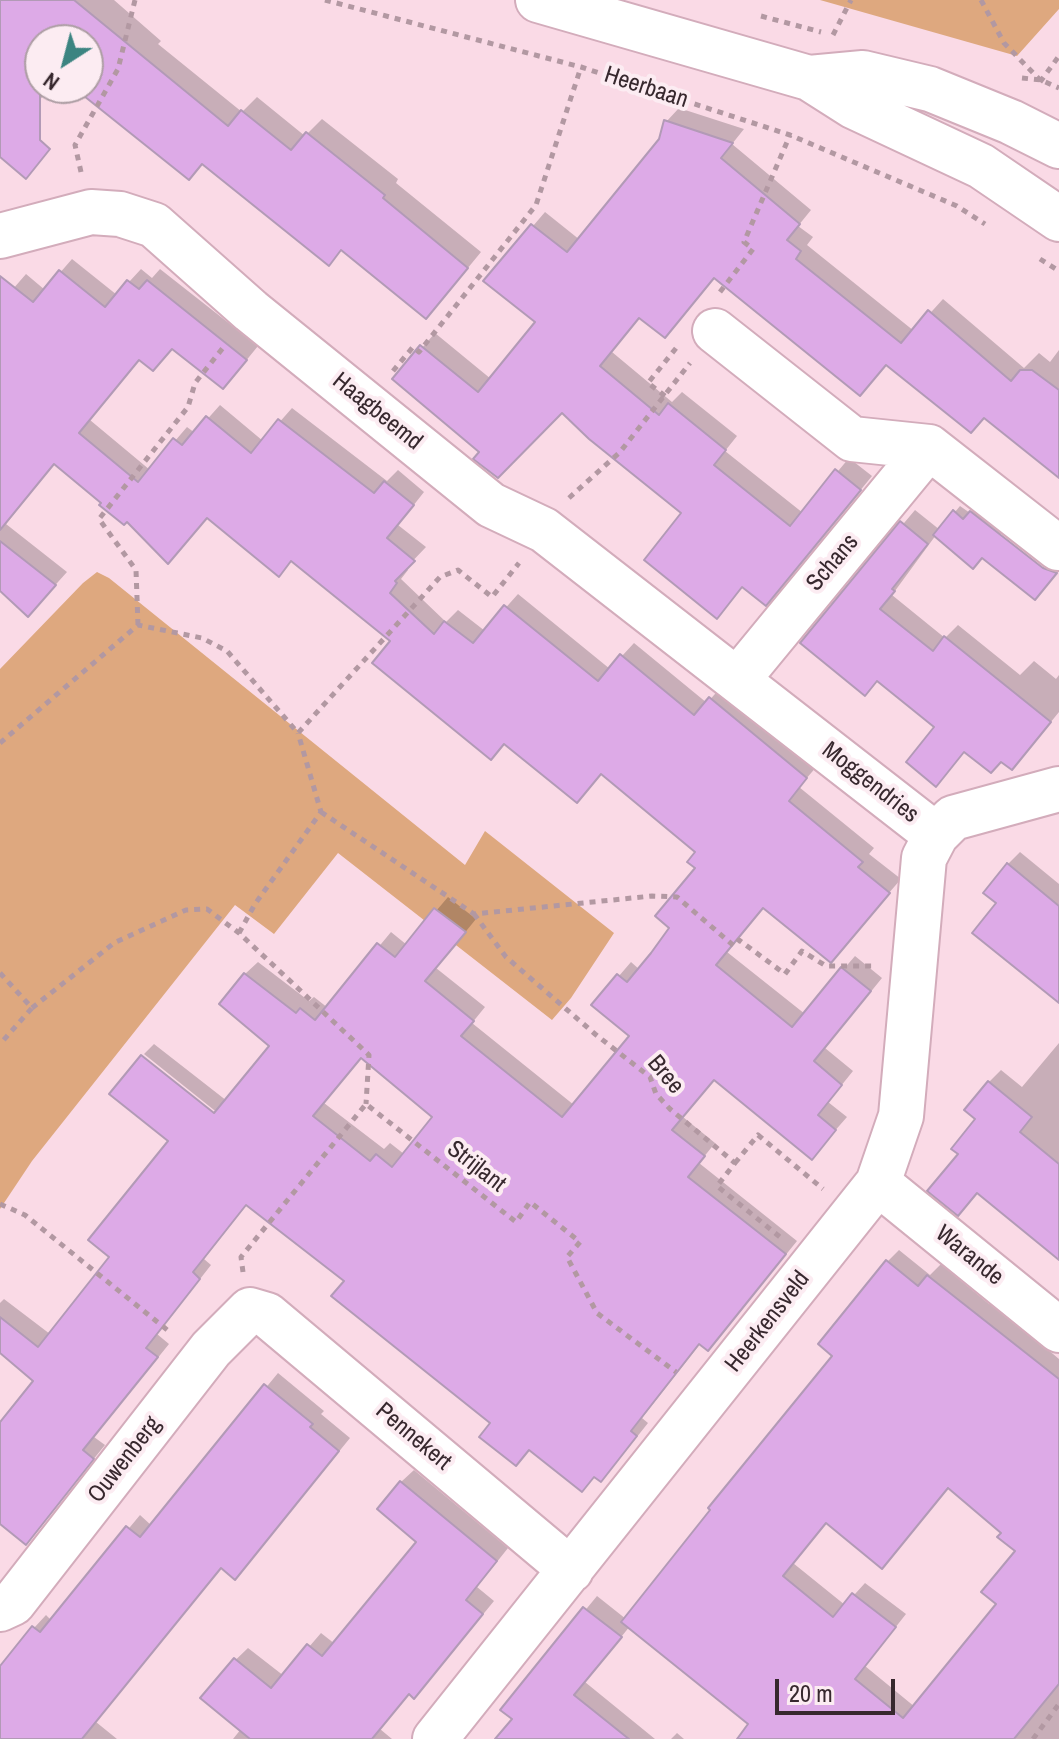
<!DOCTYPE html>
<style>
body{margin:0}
#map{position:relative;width:1059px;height:1739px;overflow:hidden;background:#fadae6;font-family:"Archivo Narrow",sans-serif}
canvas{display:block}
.north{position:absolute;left:24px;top:24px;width:80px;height:80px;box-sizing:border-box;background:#fcecf2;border:2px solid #ad9ea4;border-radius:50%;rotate:216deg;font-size:22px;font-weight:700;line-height:32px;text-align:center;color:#37282e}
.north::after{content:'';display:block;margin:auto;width:28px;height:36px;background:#3c8481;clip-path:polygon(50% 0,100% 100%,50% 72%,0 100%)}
.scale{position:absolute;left:775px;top:1679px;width:120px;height:36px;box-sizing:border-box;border:4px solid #37282e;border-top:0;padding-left:10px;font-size:24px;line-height:28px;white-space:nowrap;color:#37282e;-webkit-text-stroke:6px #fcecf2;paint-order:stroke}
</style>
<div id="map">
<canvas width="1059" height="1739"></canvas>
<div class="north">N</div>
<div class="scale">20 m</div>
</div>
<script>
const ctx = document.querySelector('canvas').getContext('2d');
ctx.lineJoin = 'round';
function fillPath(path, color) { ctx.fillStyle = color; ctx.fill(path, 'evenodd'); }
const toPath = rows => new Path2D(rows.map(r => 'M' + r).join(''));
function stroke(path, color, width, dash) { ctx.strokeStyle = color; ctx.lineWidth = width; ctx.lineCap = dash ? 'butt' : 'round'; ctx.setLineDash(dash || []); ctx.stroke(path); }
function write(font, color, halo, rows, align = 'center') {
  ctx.font = font + ' "Archivo Narrow",sans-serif'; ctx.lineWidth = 8; ctx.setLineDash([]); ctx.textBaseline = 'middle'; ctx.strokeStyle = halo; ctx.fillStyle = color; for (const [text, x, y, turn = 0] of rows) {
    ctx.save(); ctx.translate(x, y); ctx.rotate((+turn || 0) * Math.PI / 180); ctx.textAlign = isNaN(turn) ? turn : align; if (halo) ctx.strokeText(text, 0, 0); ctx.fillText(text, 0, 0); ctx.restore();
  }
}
fillPath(toPath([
 [820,0,1059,0,1059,9,1017,56],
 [97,572,109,578,465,865,485,831,614,933,571,998,552,1020,338,853,274,934,235,905,32,1161,0,1209,0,669,83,583]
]), '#dea87f');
fillPath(toPath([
 [0,0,114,0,161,41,158,44,242,112,257,97,305,136,322,119,398,179,396,183,481,252,440,302,343,249,328,264,203,162,78,88,88,88,88,40,40,40,40,88,51,88,29,111,0,87],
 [679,108,744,129,732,144,811,210,798,226,813,237,807,245,914,331,943,299,1024,368,1039,353,1050,362,1059,350,1059,453,715,277,640,316,612,352,672,402,682,392,737,436,725,451,803,513,849,458,872,476,779,590,744,586,717,616,684,512,562,410,482,452,395,379,435,333,491,379,538,321,486,281,545,212,580,240,660,140,666,122],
 [72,259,117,295,141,269,152,278,160,269,258,346,236,373,173,347,140,358,90,420,150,470,187,427,195,433,220,405,263,441,292,408,387,481,398,470,424,492,398,525,426,547,406,568,408,570,401,579,446,622,458,610,485,631,518,594,610,669,634,643,707,703,722,686,818,765,799,787,874,848,869,854,901,879,831,960,764,906,727,952,805,1014,855,956,882,978,825,1048,853,1071,828,1102,847,1117,811,1158,715,1078,683,1117,715,1143,699,1163,797,1241,720,1336,701,1343,642,1418,648,1423,613,1467,601,1479,596,1475,582,1489,531,1449,516,1464,493,1423,346,1280,248,1203,204,1259,211,1265,157,1334,169,1344,94,1437,105,1445,26,1542,0,1521,0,1425,36,1381,0,1351,0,1303,4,1299,50,1334,224,1118,144,1054,154,1044,227,1101,272,1045,245,974,258,962,309,1001,314,997,328,1008,391,932,407,945,448,897,476,919,436,968,485,1007,472,1023,574,1105,632,1035,594,1005,631,962,640,970,672,928,697,868,697,852,602,773,577,800,393,641,293,560,279,574,208,516,127,520,56,462,6,524,67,572,40,602,0,588,0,304,26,274,45,290],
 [362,1056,435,1116,404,1154,390,1143,384,1149,324,1103],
 [960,506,970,513,978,506,1001,524,997,529,1002,532,979,560,936,535,892,595,945,638,958,625,1020,675,1034,661,1056,679,1059,675,1059,712,1024,755,1002,760,966,750,936,784,936,727,878,680,803,643,915,510,940,530],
 [1020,852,1059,884,1059,1001,999,903,1008,864],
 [1059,1043,1059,1258,960,1154,978,1119,989,1082,1001,1070,1022,1087],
 [899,1250,930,1275,941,1264,989,1304,991,1302,1059,1359,1059,1739,739,1739,750,1724,630,1626,585,1682,655,1739,509,1739,514,1718,503,1710,597,1596,626,1619,835,1356,887,1262],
 [950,1486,1004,1532,1018,1551,999,1604,915,1707,865,1666,906,1614,865,1583,845,1605,793,1563,827,1521,894,1555],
 [278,1373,324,1411,321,1414,350,1438,247,1565,235,1577,222,1566,96,1722,117,1739,0,1739,0,1720,34,1628,46,1615,52,1621,140,1515,152,1526],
 [414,1470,508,1548,477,1587,494,1601,426,1684,414,1696,410,1692,380,1729,392,1739,233,1739,241,1729,223,1672,248,1648,284,1676,321,1633,335,1644,418,1541,401,1482],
 [677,1733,684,1739,671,1739]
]), '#0003');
const building = toPath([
 [0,0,74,0,228,126,241,110,291,150,306,132,385,195,383,198,468,268,426,319,341,250,329,266,202,164,189,180,74,88,88,88,88,40,40,40,40,140,50,149,26,179,0,157,0,0],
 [664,120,733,143,721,158,800,224,787,240,801,251,796,259,901,343,928,310,1011,381,1020,370,1032,370,1059,390,1059,478,984,418,971,433,886,365,860,396,714,278,665,338,639,318,600,366,659,415,668,403,726,450,714,465,790,526,835,469,861,490,766,606,742,587,717,619,644,560,681,513,589,439,562,413,498,478,473,459,479,452,392,379,420,345,478,392,535,322,483,281,531,224,567,252,659,139,664,120],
 [59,270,105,307,127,280,139,289,147,280,247,360,223,389,172,349,153,371,139,360,79,433,138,482,173,438,182,445,206,416,251,453,278,419,374,493,384,481,414,505,387,538,415,561,395,581,397,583,390,593,434,634,444,621,473,643,504,605,598,681,620,654,694,715,709,697,807,778,789,801,863,862,858,867,890,893,831,963,763,908,716,965,792,1027,841,967,871,991,814,1061,842,1085,818,1115,836,1130,812,1160,714,1080,672,1130,705,1156,688,1177,786,1254,708,1351,699,1344,631,1431,637,1436,601,1482,594,1477,582,1492,529,1450,516,1466,479,1437,490,1423,331,1296,344,1281,246,1205,193,1272,200,1279,146,1348,158,1357,83,1450,94,1459,26,1545,0,1524,0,1422,33,1381,0,1353,0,1317,38,1347,109,1257,88,1240,168,1141,109,1094,141,1055,214,1113,269,1046,219,1004,244,973,296,1013,300,1008,315,1020,377,943,395,957,434,908,466,932,425,981,474,1021,461,1036,562,1117,629,1036,591,1005,617,974,627,982,651,953,669,928,655,916,695,868,687,862,695,852,601,774,577,803,504,744,491,760,372,663,390,641,291,561,279,577,207,518,168,564,127,522,124,525,99,505,101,503,54,464,0,530,0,276,33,302,59,270],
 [361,1058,432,1117,392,1167,376,1154,370,1161,313,1116,361,1058],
 [953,510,963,519,970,511,1043,568,1057,573,1035,600,982,558,973,569,933,535,953,510],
 [900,521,928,544,892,589,895,591,880,609,933,651,944,636,1051,722,1012,770,1001,762,991,773,964,752,936,787,906,762,934,727,877,681,865,696,800,643,900,521],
 [0,541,56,585,28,617,0,591,0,541],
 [1007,863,1059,906,1059,1003,972,933,996,903,983,893,1007,863],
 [988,1081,1032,1117,1020,1132,1059,1164,1059,1260,977,1193,958,1216,927,1191,958,1154,951,1149,975,1119,964,1110,988,1081],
 [886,1260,918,1286,927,1275,1059,1379,1059,1684,1014,1739,737,1739,748,1724,621,1622,710,1510,708,1508,832,1356,818,1344,886,1260],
 [948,1488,1001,1533,997,1537,1015,1551,981,1592,996,1604,903,1718,855,1679,896,1627,852,1593,833,1617,783,1576,826,1523,882,1569,948,1488],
 [264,1384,313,1424,310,1427,339,1451,235,1580,221,1568,82,1739,0,1739,0,1666,32,1626,40,1632,126,1526,140,1537,264,1384],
 [400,1481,497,1561,466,1600,483,1614,414,1699,409,1694,372,1739,250,1739,200,1698,234,1658,271,1688,307,1644,322,1656,416,1542,377,1509,400,1481],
 [583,1607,622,1637,574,1695,629,1739,495,1739,512,1719,500,1710,583,1607]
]);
fillPath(building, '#ddaae7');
stroke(building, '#b29ab6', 2);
const minor = toPath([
 [538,0,809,78,853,106,981,166,1059,219],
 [809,78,863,73,930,89,1011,122,1059,146],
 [0,236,91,212,120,214,154,225,251,311,491,505,544,530,936,835],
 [715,331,852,439,929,447,1058,548],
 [738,679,929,447],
 [878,1183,1059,1330],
 [0,1609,13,1603,211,1349,250,1310,267,1315,571,1570],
 [435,1739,878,1183,901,1116,924,858,936,835,953,818,1059,789]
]);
stroke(minor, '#d3acbb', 48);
stroke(toPath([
 [325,0,581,67,790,135,957,206,985,224],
 [981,0,1004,43,1040,80],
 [761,16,821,32],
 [833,35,851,0],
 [1022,78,1041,80,1059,88],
 [1040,82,1059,56],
 [81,172,75,145,118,69,135,0],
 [1040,259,1059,271],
 [720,292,753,249,744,242,790,135],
 [393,371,413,347,419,352,536,205,581,67],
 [665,396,648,383,677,347],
 [569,498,620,452,690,363],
 [138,625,136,570,99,519,188,407,195,383,226,344],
 [0,743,138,625,202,638,227,651,298,733,440,577,458,570,492,597,519,563],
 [321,812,474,914,652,896,677,897,734,946,739,940,785,974,802,951,826,966,873,966],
 [474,914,506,957,595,1034,650,1077,656,1094,670,1109,735,1163,717,1186,780,1237],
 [239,933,255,904,321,812,298,733],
 [0,973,32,1008,0,1044],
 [32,1008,114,943,186,910,207,909,239,933,369,1055,366,1104],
 [735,1163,758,1135,823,1189],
 [0,1204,25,1215,171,1333],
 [243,1272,241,1257,366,1104,516,1222,530,1202,580,1242,567,1257,597,1313,676,1372],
 [1033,1739,1059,1704]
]), '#b298a2', 5, [6, 6]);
stroke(minor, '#fff', 44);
write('24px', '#37282e', '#fcecf2', [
 ["Heerbaan",646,88,18],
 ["Haagbeemd",377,412,39],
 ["Schans",833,563,-50],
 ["Moggendries",870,783,38],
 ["Bree",665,1075,50],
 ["Strijlant",476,1167,38],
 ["Warande",969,1256,39],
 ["Heerkensveld",768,1322,-52],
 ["Pennekert",413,1437,40],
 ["Ouwenberg",125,1460,-52]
]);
</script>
